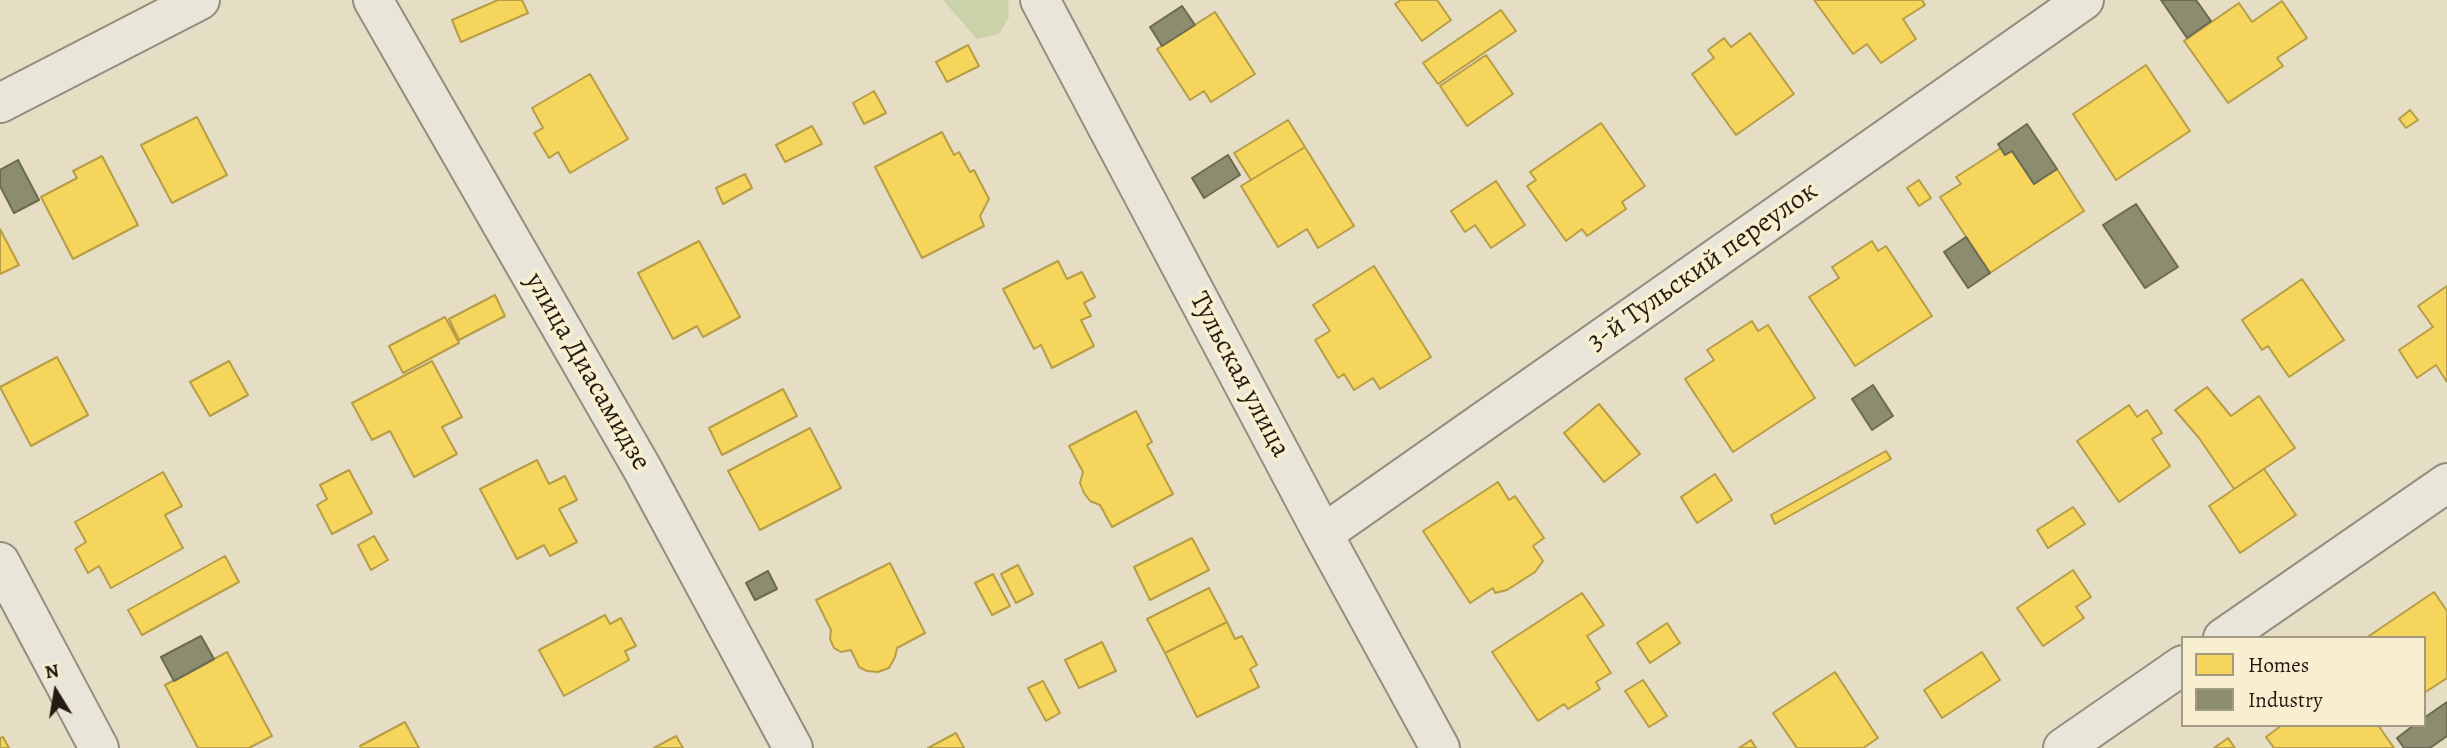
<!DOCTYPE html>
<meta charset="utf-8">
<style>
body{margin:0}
#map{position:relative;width:2447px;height:748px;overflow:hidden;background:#e5dec5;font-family:Alegreya,serif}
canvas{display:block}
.legend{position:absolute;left:2181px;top:636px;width:245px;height:91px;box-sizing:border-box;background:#f7efd0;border:2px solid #a39a83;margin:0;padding:9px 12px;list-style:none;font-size:21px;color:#251a10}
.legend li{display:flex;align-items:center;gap:14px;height:35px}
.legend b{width:35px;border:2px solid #a39a83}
.north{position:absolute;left:21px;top:657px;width:70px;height:70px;-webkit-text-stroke:5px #f7efd0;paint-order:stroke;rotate:349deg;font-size:19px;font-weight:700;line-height:28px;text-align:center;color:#251a10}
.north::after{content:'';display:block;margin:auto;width:24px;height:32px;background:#251a10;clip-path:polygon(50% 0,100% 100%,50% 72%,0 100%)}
</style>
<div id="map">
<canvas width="2447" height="748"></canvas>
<ul class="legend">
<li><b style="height:19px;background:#f6d55c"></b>Homes</li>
<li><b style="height:19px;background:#8c8c6e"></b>Industry</li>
</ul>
<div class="north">N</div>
</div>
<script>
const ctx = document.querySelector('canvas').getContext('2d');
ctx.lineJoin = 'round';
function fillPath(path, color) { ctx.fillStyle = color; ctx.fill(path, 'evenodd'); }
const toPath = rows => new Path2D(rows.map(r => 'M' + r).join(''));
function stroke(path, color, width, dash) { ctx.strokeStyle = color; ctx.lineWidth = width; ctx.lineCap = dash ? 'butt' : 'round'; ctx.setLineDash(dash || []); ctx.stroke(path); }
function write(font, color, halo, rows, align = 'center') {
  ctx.font = font + ' Alegreya,serif'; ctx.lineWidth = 7; ctx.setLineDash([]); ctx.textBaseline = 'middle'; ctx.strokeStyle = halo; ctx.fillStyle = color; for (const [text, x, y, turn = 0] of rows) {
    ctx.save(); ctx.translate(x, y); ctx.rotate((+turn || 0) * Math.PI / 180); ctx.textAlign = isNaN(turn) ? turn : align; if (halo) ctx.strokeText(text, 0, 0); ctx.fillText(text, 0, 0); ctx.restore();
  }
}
fillPath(toPath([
 [943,0,1008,0,1009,17,999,34,977,39]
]), '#cbd1a9');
const homes = toPath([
 [498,0,522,0,528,13,461,42,452,20,498,0],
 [1401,0,1437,0,1451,20,1422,41,1395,4,1401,0],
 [1814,0,1922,0,1925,5,1903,19,1916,39,1881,63,1867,44,1853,54,1814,0],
 [2282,1,2307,38,2277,58,2283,66,2228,103,2184,41,2239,3,2252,22,2282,1],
 [1501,10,1516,31,1438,84,1423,63,1501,10],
 [1215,12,1255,74,1211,102,1204,91,1190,100,1157,49,1215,12],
 [1750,33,1794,94,1736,135,1692,74,1714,58,1708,50,1724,38,1731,47,1750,33],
 [968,45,979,66,947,82,936,62,968,45],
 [1486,55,1513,94,1467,126,1440,86,1486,55],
 [2146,65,2190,131,2116,180,2073,114,2146,65],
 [590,74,628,139,570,173,558,152,549,158,534,133,543,128,532,108,590,74],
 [874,91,886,113,864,124,853,103,874,91],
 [2410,110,2418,120,2406,128,2399,119,2410,110],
 [197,117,227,175,172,203,141,145,197,117],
 [1288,120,1305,147,1251,180,1234,153,1288,120],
 [1601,123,1645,186,1622,202,1626,209,1587,236,1582,229,1566,241,1527,186,1536,180,1530,172,1601,123],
 [812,126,822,144,785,162,776,145,812,126],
 [942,132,954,155,959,152,970,172,974,170,989,199,980,216,984,226,922,258,875,167,942,132],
 [1305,147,1354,226,1318,248,1307,229,1278,247,1241,186,1305,147],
 [2001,148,2005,155,2012,151,2034,184,2057,169,2084,211,1990,273,1940,197,1961,184,1956,177,2001,148],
 [102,156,138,225,73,259,41,197,77,178,73,171,102,156],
 [745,174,752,188,723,204,716,188,745,174],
 [1919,180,1931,198,1919,206,1907,188,1919,180],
 [1496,181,1525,225,1491,248,1475,225,1465,232,1451,211,1496,181],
 [0,229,19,265,0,274,0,229],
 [699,241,740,317,703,337,697,326,673,339,638,273,699,241],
 [1872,241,1878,251,1886,246,1932,316,1855,366,1809,297,1839,278,1832,267,1872,241],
 [1058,261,1067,279,1082,272,1095,297,1084,303,1091,316,1081,320,1094,346,1052,368,1041,345,1034,349,1003,289,1058,261],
 [1374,266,1431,357,1380,389,1373,378,1354,390,1344,374,1338,378,1315,340,1330,331,1313,305,1374,266],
 [2302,279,2344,340,2289,377,2268,346,2262,350,2242,320,2302,279],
 [2447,286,2447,382,2436,365,2417,378,2399,350,2433,327,2418,306,2447,286],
 [495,295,505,316,459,340,449,319,495,295],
 [445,317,459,343,403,373,389,346,445,317],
 [1752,321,1758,331,1768,325,1815,398,1733,452,1685,379,1714,360,1707,350,1752,321],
 [57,357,88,415,31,446,0,387,57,357],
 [229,361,248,395,210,416,190,382,229,361],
 [432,361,462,417,442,427,457,454,414,477,390,431,372,440,352,403,432,361],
 [2207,387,2231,416,2259,396,2295,448,2234,489,2199,438,2175,410,2207,387],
 [783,389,797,416,722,455,709,428,783,389],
 [1599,404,1640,454,1604,482,1564,433,1599,404],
 [2129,405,2137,417,2147,410,2162,433,2152,439,2170,466,2119,502,2077,441,2129,405],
 [1136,411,1152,442,1147,445,1173,494,1112,527,1100,505,1090,501,1084,493,1080,483,1083,472,1069,446,1136,411],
 [810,428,841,488,760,530,728,471,810,428],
 [1886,451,1891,459,1775,524,1771,515,1886,451],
 [537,460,549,484,565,476,577,500,559,509,577,542,550,556,544,545,517,559,480,489,537,460],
 [2264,469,2296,515,2240,553,2209,506,2264,469],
 [349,470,372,513,332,534,317,505,327,499,320,485,349,470],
 [163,472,182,506,165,515,183,548,111,588,99,566,88,573,75,549,86,542,75,522,163,472],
 [1715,474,1732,500,1697,523,1681,497,1715,474],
 [1498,482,1509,500,1515,496,1544,538,1533,546,1543,561,1535,572,1507,590,1495,593,1493,588,1470,603,1423,531,1498,482],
 [2073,507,2085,524,2048,548,2037,530,2073,507],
 [374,536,388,560,371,570,358,545,374,536],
 [1192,538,1209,570,1150,600,1134,567,1192,538],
 [225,556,239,582,142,635,128,610,225,556],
 [890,563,925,633,897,648,895,657,889,668,878,672,867,671,859,667,851,650,841,652,834,648,830,639,831,630,816,600,890,563],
 [1018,565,1033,594,1016,603,1001,574,1018,565],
 [2073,570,2091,597,2076,607,2084,618,2043,646,2017,608,2073,570],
 [993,574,1010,606,992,615,975,583,993,574],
 [1209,588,1227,622,1165,653,1147,619,1209,588],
 [2434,592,2447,611,2447,678,2424,693,2424,638,2366,638,2434,592],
 [1582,593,1604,625,1587,636,1611,673,1596,682,1600,689,1568,709,1564,704,1538,721,1492,652,1582,593],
 [605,615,610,624,621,618,636,646,625,651,629,660,564,696,539,650,605,615],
 [1227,622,1235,639,1242,636,1257,665,1250,669,1259,687,1197,717,1165,653,1227,622],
 [1667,623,1680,643,1650,663,1637,643,1667,623],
 [1102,642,1116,671,1079,688,1065,660,1102,642],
 [227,652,272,736,249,748,198,748,165,685,227,652],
 [1982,652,2000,680,1942,718,1924,690,1982,652],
 [1835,672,1878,738,1863,748,1797,748,1773,713,1835,672],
 [1643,680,1667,716,1649,727,1625,691,1643,680],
 [1043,681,1060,713,1046,721,1028,688,1043,681],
 [405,722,419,748,361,748,360,746,405,722],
 [2282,725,2378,725,2394,748,2274,748,2266,737,2282,725],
 [956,733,964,748,928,748,956,733],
 [676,736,683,748,654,748,676,736],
 [3,737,9,748,0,748,0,738,3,737],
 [2228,738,2235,748,2214,748,2228,738],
 [1751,740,1756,748,1739,748,1751,740]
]);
fillPath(homes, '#f6d55c');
stroke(homes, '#b79d45', 2);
const industry = toPath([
 [2161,0,2196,0,2211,21,2187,38,2161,0],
 [1182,6,1195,25,1162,46,1150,27,1182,6],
 [2027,124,2057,169,2034,184,2012,151,2005,155,1998,144,2027,124],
 [1228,155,1240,175,1204,198,1192,178,1228,155],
 [18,160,39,200,14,213,0,186,0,170,18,160],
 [2136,204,2178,267,2145,288,2103,225,2136,204],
 [1966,237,1990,273,1968,288,1944,252,1966,237],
 [1873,385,1893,416,1872,430,1852,399,1873,385],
 [768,571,777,589,755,600,746,583,768,571],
 [201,636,214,659,174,681,161,657,201,636],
 [2447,702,2447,736,2430,748,2404,748,2397,738,2414,725,2424,725,2424,718,2447,702]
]);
fillPath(industry, '#8c8c6e');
stroke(industry, '#6d6a52', 2);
const street = toPath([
 [373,0,643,470,793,748],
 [1040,0,1323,534,1440,748],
 [0,103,200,0],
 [1323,534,2084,0],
 [0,562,99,748],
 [2223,638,2447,483],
 [2063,748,2183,665]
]);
stroke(street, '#928d7e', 42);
stroke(street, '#e9e6d9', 38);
write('28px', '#251a10', '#f7efd0', [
 ["3-й Тульский переулок",1703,267,-35],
 ["улица Диасамидзе",587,372,60],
 ["Тульская улица",1239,375,62]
]);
</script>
